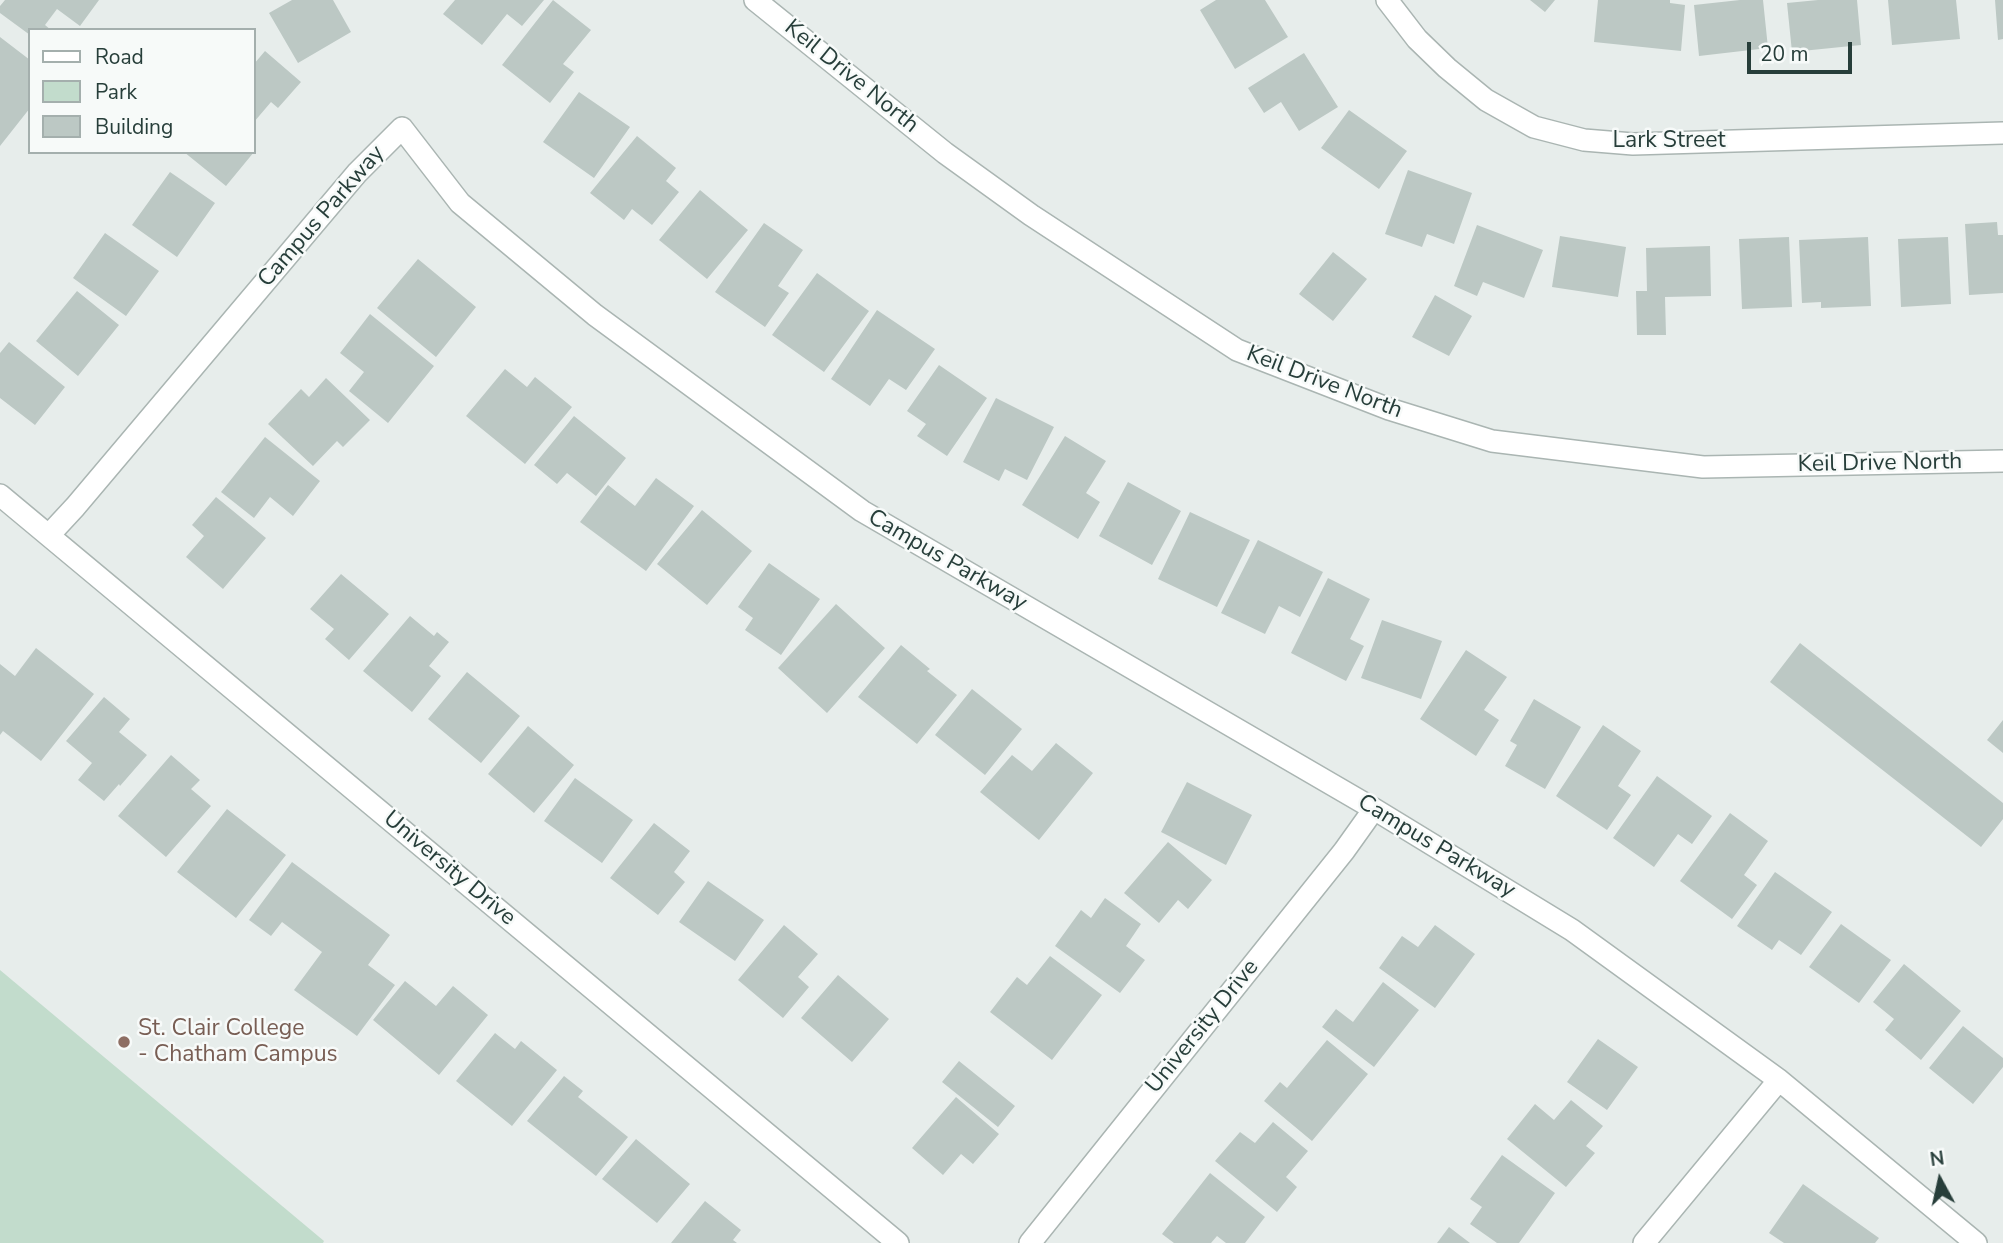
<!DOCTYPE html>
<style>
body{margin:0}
#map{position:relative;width:2003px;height:1243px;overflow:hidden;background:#e7edeb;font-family:"Nunito Sans",sans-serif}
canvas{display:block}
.legend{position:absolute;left:28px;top:28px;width:228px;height:126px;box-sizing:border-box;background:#f7faf9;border:2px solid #a4afad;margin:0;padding:9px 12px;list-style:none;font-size:21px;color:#273e3a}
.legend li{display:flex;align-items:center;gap:14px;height:35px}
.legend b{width:35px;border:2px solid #a4afad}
.north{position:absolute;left:1905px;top:1145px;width:70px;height:70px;-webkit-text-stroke:5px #f7faf9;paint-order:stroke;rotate:352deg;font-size:19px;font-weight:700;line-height:28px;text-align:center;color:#273e3a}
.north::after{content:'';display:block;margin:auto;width:24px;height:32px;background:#273e3a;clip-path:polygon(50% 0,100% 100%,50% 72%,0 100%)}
.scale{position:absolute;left:1747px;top:42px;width:105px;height:32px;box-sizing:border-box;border:4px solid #273e3a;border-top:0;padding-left:9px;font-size:21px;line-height:24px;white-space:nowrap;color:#273e3a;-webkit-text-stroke:5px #f7faf9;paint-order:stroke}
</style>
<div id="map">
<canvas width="2003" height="1243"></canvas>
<ul class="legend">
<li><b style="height:9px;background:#fff"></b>Road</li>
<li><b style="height:19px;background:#c2dccc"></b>Park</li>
<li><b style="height:19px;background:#bcc8c4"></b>Building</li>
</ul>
<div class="north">N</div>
<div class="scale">20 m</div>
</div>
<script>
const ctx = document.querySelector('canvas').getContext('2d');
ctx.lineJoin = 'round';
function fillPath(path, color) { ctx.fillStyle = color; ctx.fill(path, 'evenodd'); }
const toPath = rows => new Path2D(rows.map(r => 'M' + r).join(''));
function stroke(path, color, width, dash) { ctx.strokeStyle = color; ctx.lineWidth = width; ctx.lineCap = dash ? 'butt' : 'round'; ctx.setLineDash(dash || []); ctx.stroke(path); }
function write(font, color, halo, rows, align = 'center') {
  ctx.font = font + ' "Nunito Sans",sans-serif'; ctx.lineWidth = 5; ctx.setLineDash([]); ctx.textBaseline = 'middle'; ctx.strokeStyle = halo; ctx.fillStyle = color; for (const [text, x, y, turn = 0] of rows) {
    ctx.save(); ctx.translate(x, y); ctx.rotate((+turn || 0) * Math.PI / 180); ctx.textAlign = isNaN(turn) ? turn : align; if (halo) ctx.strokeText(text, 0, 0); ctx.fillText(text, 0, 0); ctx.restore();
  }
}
fillPath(toPath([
 [0,970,324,1241,323,1243,0,1243]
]), '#c2dccc');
fillPath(toPath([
 [5,0,99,0,80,26,57,9,45,25,51,30,30,30,30,35,0,13,0,6],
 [292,0,333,0,351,32,298,63,269,13],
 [455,0,544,0,522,26,507,14,482,45,443,14],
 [553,0,591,30,563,64,574,72,550,103,502,65],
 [1216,0,1265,0,1288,37,1235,69,1200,10],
 [1530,0,1555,0,1545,12],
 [1598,0,1670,0,1670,3,1685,5,1681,51,1594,42],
 [1740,0,1763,0,1768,48,1699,56,1694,5],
 [1818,0,1857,0,1861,45,1792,52,1787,3],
 [1888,0,1956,0,1960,39,1892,45],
 [1995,0,2003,0,2003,39,1998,40],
 [0,37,30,60,30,108,0,146],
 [265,51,301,82,278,108,271,102,254,122,254,64],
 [1304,53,1338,107,1299,131,1281,102,1264,113,1248,88],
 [579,92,630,127,594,178,543,142],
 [1349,110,1407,151,1379,189,1321,148],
 [637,136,676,168,666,181,679,192,652,225,632,209,624,220,590,193],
 [184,152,254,152,226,186],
 [1408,170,1472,193,1454,244,1427,234,1422,247,1385,234],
 [170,172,215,203,177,257,132,225],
 [700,190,748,230,707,279,659,240],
 [1997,222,1998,235,2003,235,2003,293,1969,295,1965,224],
 [764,223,803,250,778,286,789,293,765,327,715,292],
 [1477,225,1543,250,1524,298,1483,282,1477,296,1454,286],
 [105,233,159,271,126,316,73,278],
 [1560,236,1626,247,1618,297,1552,287],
 [1789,237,1792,307,1742,309,1739,239],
 [1868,237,1871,306,1821,308,1821,302,1802,303,1799,240],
 [1948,237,1951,304,1901,307,1898,239],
 [1710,246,1711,296,1665,297,1666,335,1637,335,1636,291,1647,291,1646,248],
 [1333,252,1367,279,1333,321,1299,294],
 [418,259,476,307,436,357,377,308],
 [817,273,869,311,824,372,772,335],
 [77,291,119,325,78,376,36,341],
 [1435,295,1472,316,1449,356,1412,337],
 [877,310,935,349,906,390,889,379,870,406,831,379],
 [370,314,434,366,388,423,349,391,364,372,340,353],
 [9,342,65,387,35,425,0,398,0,353],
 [939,365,987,398,947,456,917,436,926,424,907,411],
 [505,369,527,387,535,377,572,407,525,464,466,416],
 [326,378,370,420,343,447,337,441,313,466,268,424,301,389,309,397],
 [996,398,1054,427,1027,480,1005,469,999,481,963,462],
 [574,416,626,458,596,496,567,473,557,484,534,465],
 [1065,436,1106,461,1086,493,1100,502,1078,539,1022,505],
 [265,437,320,481,293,516,270,497,254,518,221,492],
 [656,478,694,506,646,571,580,522,608,485,635,506],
 [1128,482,1181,511,1152,565,1099,536],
 [216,497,266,538,223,589,186,557,204,536,192,525],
 [702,510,752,551,707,605,657,564],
 [1190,512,1250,540,1217,607,1158,579],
 [1258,540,1323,572,1300,617,1279,606,1265,634,1221,613],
 [769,563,820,599,781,655,745,630,753,618,738,607],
 [341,574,389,614,349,660,325,639,334,629,310,609],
 [1328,578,1370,599,1350,639,1364,646,1346,681,1291,653],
 [836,604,885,648,827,713,778,668],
 [410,616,434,636,437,632,449,642,429,666,441,676,412,712,363,671],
 [1382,620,1442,641,1421,699,1361,678],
 [1800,643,2003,803,2003,819,1981,847,1770,682],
 [901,645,930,669,927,671,957,695,917,744,858,697],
 [36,648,94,694,41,761,3,731,0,735,0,664,15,676],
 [1466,650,1507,677,1484,710,1499,720,1476,756,1420,719],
 [467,672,520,716,481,763,428,719],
 [972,689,1022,729,985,775,935,735],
 [104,697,130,719,119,732,147,755,120,786,119,784,104,801,78,780,92,763,66,741],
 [1534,699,1581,727,1545,789,1505,766,1517,745,1510,741],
 [2003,720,2003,753,1987,740],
 [1603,725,1641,751,1618,786,1631,795,1607,830,1556,796],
 [528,726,574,765,534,813,488,774],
 [1056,743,1093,773,1039,840,980,792,1012,755,1032,771],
 [171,755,200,780,191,789,211,806,166,857,118,816],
 [1657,776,1712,816,1692,844,1678,834,1654,867,1613,838],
 [575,778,633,820,602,863,544,821],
 [1187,782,1252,815,1226,865,1161,832],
 [227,809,286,855,236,918,177,872],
 [1730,813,1768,841,1744,875,1757,885,1732,919,1680,881],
 [654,823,690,851,674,872,685,882,658,915,610,878],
 [1168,842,1212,880,1188,909,1178,900,1159,923,1124,893],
 [292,862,390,935,368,965,395,985,357,1036,294,990,322,952,282,922,271,936,249,920],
 [1775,872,1832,912,1801,955,1779,940,1772,950,1737,926],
 [708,881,764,920,735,961,679,922],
 [1105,898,1141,924,1126,946,1145,960,1120,993,1055,946,1081,910,1091,918],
 [1841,924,1891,960,1859,1003,1809,967],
 [784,925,818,954,798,977,809,987,783,1018,738,980],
 [1435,925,1475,954,1435,1008,1379,968,1402,936,1418,947],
 [1050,956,1102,995,1052,1060,990,1012,1017,977,1027,985],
 [1904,964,1961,1011,1921,1060,1885,1030,1894,1019,1873,1002],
 [838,975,889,1019,852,1062,801,1018],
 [405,981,436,1006,453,986,488,1015,439,1075,373,1020],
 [1383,982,1419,1010,1374,1067,1322,1027,1336,1009,1353,1022],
 [1963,1026,2003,1058,2003,1067,1973,1104,1929,1068],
 [495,1033,515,1049,521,1041,557,1070,512,1126,456,1081],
 [1598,1039,1638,1067,1607,1110,1567,1082],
 [1327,1040,1368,1074,1312,1141,1264,1101,1280,1082,1287,1088],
 [959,1061,1015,1106,998,1127,942,1082],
 [564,1076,583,1091,578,1097,628,1137,596,1176,527,1121],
 [956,1097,999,1134,973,1164,961,1154,943,1175,912,1148],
 [1571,1100,1603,1126,1586,1146,1595,1153,1566,1187,1507,1139,1535,1104,1554,1120],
 [1273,1122,1308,1151,1286,1177,1297,1187,1277,1212,1215,1161,1240,1132,1255,1143],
 [636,1139,690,1184,657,1223,602,1179],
 [1502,1155,1555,1193,1519,1243,1497,1243,1470,1224,1482,1207,1470,1199],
 [1210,1173,1265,1217,1245,1243,1226,1243,1217,1236,1211,1243,1174,1243,1162,1234],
 [1803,1184,1879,1238,1875,1243,1784,1243,1769,1233],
 [705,1201,741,1230,733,1240,737,1243,671,1243],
 [1449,1227,1470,1243,1437,1243]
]), '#bcc8c4');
const minor = toPath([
 [1387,0,1417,39,1447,68,1486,100,1534,127,1584,140,1633,144,2003,133],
 [0,495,898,1243],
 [49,535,75,507,357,173,402,128,460,203,595,315,862,511,1374,809,1572,930,1779,1080,1976,1243],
 [1030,1243,1344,851,1374,809],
 [1644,1243,1779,1080]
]);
const tertiary = toPath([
 [755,0,945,153,1031,215,1237,350,1389,409,1492,441,1703,467,2003,461]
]);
stroke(minor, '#aab5b2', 24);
stroke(tertiary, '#aab5b2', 24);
stroke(minor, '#fff', 21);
stroke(tertiary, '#fff', 21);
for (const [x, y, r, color] of [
 [124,1042,7,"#8d6e63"]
]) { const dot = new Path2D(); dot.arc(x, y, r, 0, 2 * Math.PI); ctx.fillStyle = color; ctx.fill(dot); stroke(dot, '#f7faf9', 2.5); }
write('23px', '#273e3a', '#f7faf9', [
 ["Keil Drive North",851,77,39],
 ["Lark Street",1669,141],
 ["Campus Parkway",322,217,-49],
 ["Keil Drive North",1324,383,21],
 ["Keil Drive North",1880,464,-1],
 ["Campus Parkway",947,561,30],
 ["Campus Parkway",1436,847,31],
 ["University Drive",449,869,40],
 ["University Drive",1203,1027,-51]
]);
write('23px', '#785e54', '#f7faf9', [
 ["St. Clair College",138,1029],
 ["- Chatham Campus",138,1055]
], 'left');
</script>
